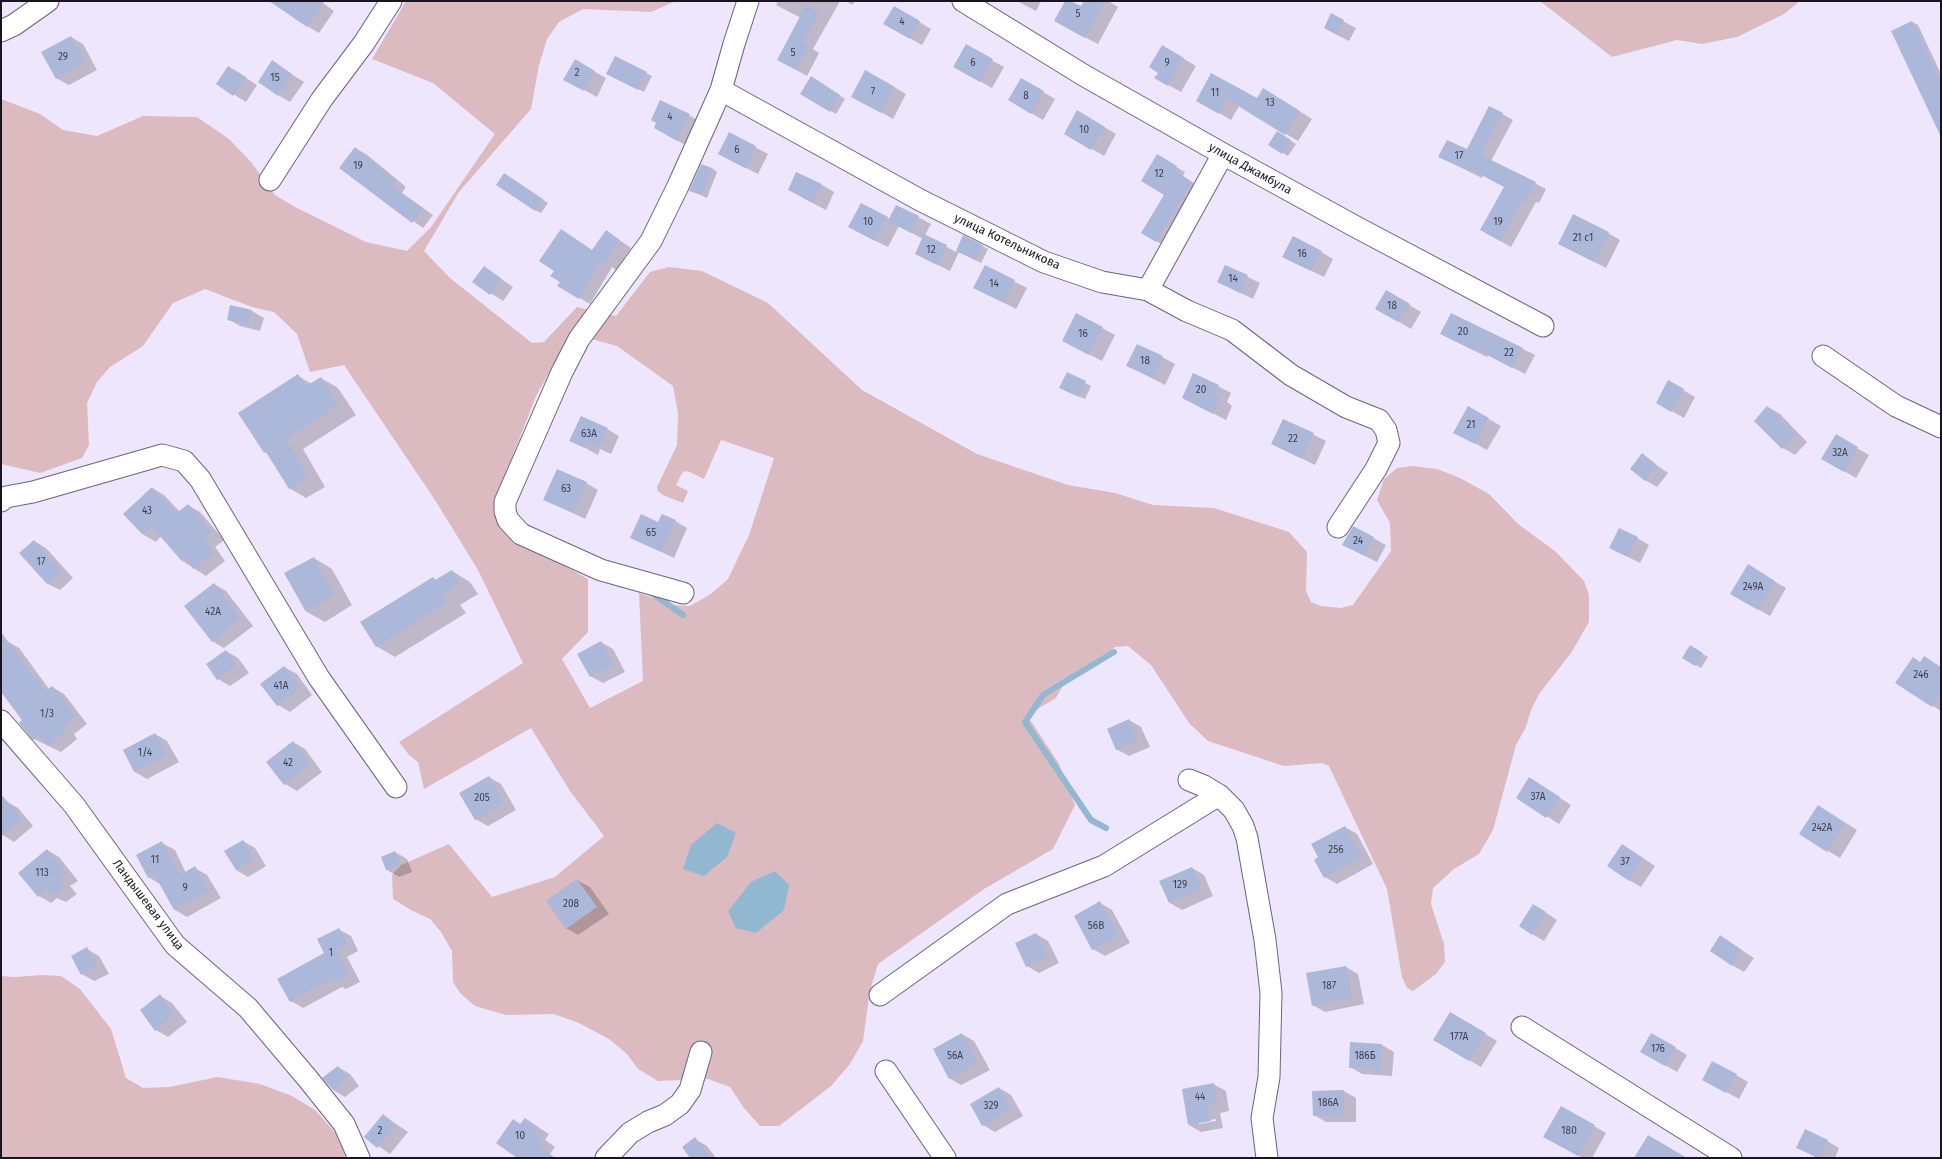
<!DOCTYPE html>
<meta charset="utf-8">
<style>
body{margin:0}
#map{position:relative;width:1942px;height:1159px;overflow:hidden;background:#eee6fc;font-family:"Fira Sans",sans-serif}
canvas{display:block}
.frame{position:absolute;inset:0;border:2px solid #191420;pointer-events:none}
</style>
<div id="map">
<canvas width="1942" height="1159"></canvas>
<div class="frame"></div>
</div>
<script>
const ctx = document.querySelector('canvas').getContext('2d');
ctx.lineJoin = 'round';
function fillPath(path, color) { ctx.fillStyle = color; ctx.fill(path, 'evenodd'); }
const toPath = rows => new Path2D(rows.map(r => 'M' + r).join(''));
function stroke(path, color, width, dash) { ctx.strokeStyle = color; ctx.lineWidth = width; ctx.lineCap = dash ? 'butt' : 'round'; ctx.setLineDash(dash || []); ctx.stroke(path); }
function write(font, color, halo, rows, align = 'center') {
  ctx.font = font + ' "Fira Sans",sans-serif'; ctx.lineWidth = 3; ctx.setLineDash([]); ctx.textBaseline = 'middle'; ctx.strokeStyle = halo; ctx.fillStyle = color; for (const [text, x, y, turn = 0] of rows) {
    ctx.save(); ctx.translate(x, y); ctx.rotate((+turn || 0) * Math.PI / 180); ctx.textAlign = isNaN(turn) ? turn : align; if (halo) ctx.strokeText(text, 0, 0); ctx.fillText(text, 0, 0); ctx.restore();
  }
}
fillPath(toPath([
 [406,1,676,1,651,12,583,9,559,22,547,39,539,65,531,109,459,192,424,251,450,278,532,343,544,342,577,307,616,316,650,272,669,267,702,271,768,303,862,390,977,454,1068,485,1115,493,1153,505,1214,508,1289,532,1307,552,1306,591,1311,602,1321,606,1341,608,1353,605,1391,551,1390,523,1377,500,1384,479,1397,468,1413,466,1437,469,1460,478,1489,494,1518,524,1556,552,1584,581,1589,595,1589,622,1571,653,1539,694,1532,708,1525,729,1516,745,1493,830,1479,854,1454,869,1433,888,1431,904,1444,944,1445,962,1436,974,1413,991,1407,988,1402,977,1387,889,1329,766,1322,763,1284,766,1208,741,1189,723,1151,665,1128,646,1115,647,1091,666,1065,682,1056,698,1027,715,1059,764,1075,805,1053,849,984,889,878,964,870,990,863,1041,850,1064,831,1086,779,1126,760,1126,744,1108,730,1087,708,1079,658,1081,638,1069,627,1054,609,1039,579,1023,554,1014,506,1015,475,1006,460,993,453,982,452,951,441,932,430,919,411,910,393,899,392,875,401,865,449,844,492,897,555,877,604,836,570,791,531,728,424,789,418,762,409,755,399,742,523,663,478,570,435,500,344,365,310,372,297,334,274,312,252,307,205,289,173,303,143,346,110,367,97,382,87,403,89,445,82,458,40,473,1,464,1,99,40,114,63,130,97,136,143,116,197,117,229,139,251,162,275,195,295,207,366,242,407,251,431,227,495,134,433,83,372,59],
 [580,336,617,346,673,386,678,413,677,445,657,487,658,491,663,495,683,503,688,491,676,485,682,473,685,471,690,472,704,479,721,440,774,458,749,535,728,579,711,594,690,606,673,605,639,593,643,681,590,708,562,659,588,632,588,579,509,535,501,506,503,481,536,396,566,343],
 [1540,1,1800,1,1784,14,1737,37,1702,44,1677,40,1612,57],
 [41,975,61,976,80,989,111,1029,126,1078,143,1088,169,1087,218,1077,260,1084,292,1096,315,1110,339,1137,346,1158,1,1158,1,976,16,977]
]), '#dcbbc0');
fillPath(toPath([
 [717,823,736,833,727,857,704,876,683,869,691,845],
 [775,871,789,885,784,910,756,933,736,928,728,911,751,882]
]), '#92b8d1');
fillPath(toPath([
 [287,1,320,1,334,11,319,33,307,26],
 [778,1,840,1,813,49,819,53,807,76,789,66,801,18,776,5],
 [846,1,855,1,852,5],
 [1017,1,1041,1,1036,11],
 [1066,1,1081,8,1085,1,1108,1,1118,7,1098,44,1067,28],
 [894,7,931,29,922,45,885,24],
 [1331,15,1356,28,1349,41,1337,35],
 [1912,22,1918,25,1941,74,1941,135],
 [71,37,83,44,97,70,69,85,56,78],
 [966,46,1004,67,992,88,954,67],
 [1162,46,1196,66,1181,92,1156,78,1159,72],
 [575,61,606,78,597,97,577,86],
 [283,69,304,82,290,102,278,95],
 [646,73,652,76,644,92,613,77],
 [240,74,257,85,246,102,217,84],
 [1212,74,1257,99,1275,96,1312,119,1298,141,1239,106,1231,120,1197,100],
 [811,77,845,99,836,114,802,94],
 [1021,79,1055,99,1043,120,1009,100],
 [894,87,906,94,893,119,865,103],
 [1078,112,1116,134,1104,156,1065,133],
 [1502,114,1513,120,1491,161,1546,189,1539,203,1536,202,1511,247,1481,230,1505,187,1483,175,1482,178,1440,157,1467,150],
 [689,115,701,122,689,147,667,135],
 [1277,132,1296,144,1288,156,1269,145],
 [730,134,768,154,758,174,732,161],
 [355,148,366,154,406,187,402,193,433,215,423,228,340,168],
 [1157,156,1185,172,1183,176,1200,187,1165,246,1142,233,1165,194],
 [712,168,717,172,707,198,690,190],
 [510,178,548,203,541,213,535,210],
 [822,185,834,192,826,210,801,197],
 [862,204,890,219,897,206,931,224,925,235,956,252,964,236,988,249,981,263,959,252,950,271,928,260,923,239,899,226,888,247,862,234],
 [561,230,593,251,606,231,631,248,616,270,612,267,590,304,559,286,561,282,555,271],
 [1608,233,1620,240,1606,268,1571,250],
 [1321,252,1333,259,1324,277,1283,257],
 [1226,266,1260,283,1253,299,1218,282],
 [484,267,513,287,503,301,473,282],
 [985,267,1027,288,1016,309,975,288],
 [1386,291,1421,312,1411,329,1376,308],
 [252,311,264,318,260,331,240,326,228,319],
 [1076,314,1115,335,1102,361,1075,347],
 [1453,340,1523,349,1535,355,1525,374,1488,355,1487,357],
 [1162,357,1175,364,1165,385,1128,366],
 [1067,373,1091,386,1085,399,1066,391],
 [1194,374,1231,393,1227,402,1232,406,1226,420,1183,398],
 [298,376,312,384,321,378,338,388,356,415,303,449,325,487,306,498,289,488,270,455,265,452],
 [1669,382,1695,397,1684,418,1657,403],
 [1768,407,1780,414,1807,442,1795,455,1783,448],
 [1489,419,1501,426,1487,450,1467,439],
 [1284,420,1326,441,1315,465,1273,444],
 [607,429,619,436,611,454,600,449,598,455,571,440],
 [1836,436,1869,455,1856,478,1823,459],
 [1642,455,1668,473,1657,487,1645,480],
 [586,483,598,490,585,519,544,499],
 [152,488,164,495,180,512,188,505,200,512,224,540,215,547,225,561,206,576,181,560,161,536,156,542,144,535],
 [675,521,687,528,674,558,632,538],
 [1353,527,1386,545,1377,562,1355,551],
 [1637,538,1649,545,1640,563,1610,548],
 [34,541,46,548,73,578,60,590,48,584,21,553],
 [314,558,332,569,352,605,325,622,307,612,286,574],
 [1748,566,1786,588,1770,616,1731,594],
 [452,571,470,582,478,594,460,605,466,613,395,657,376,646,433,578,436,580],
 [214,584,226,591,253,626,224,648,212,641],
 [7,641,19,648,49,689,52,687,64,694,87,724,74,734,77,739,61,752,34,739,20,723,23,721,1,691,1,645],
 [601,642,613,649,625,672,603,683,590,676],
 [1690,647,1708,657,1701,668,1683,658],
 [226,651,238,658,249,673,230,686,218,679],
 [1921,663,1941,667,1941,711,1897,683],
 [284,667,297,674,312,695,290,712,278,705],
 [1129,720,1141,727,1150,747,1129,756,1116,749],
 [155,734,167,741,179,762,147,779,135,772,124,750],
 [293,742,305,749,322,772,297,791,285,784],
 [489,777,501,784,516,810,488,826,475,819],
 [1540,785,1571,805,1559,824,1517,797],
 [6,801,18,808,33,826,14,842,1,834,1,804],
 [1830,813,1857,830,1840,858,1828,851],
 [1345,827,1357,834,1373,864,1337,884,1325,877],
 [243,841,255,848,266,866,248,877,236,870],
 [162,843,175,850,186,873,195,868,207,875,221,898,187,917,175,910,160,884,148,877],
 [47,850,59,857,78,881,70,886,77,894,66,902,57,898,51,903,39,896],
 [395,852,407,859,412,872,399,877,387,870,382,857],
 [1634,852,1655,866,1641,887,1629,880],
 [1192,868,1204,875,1213,896,1182,910,1170,903,1160,882],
 [577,880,590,887,609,914,578,935,566,928],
 [1100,903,1112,910,1130,943,1105,956,1093,949],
 [1545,912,1557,920,1544,941,1532,934],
 [338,929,351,936,358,951,347,957,360,982,346,989,342,987,303,1008,291,1001,326,953],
 [1036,934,1048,941,1059,963,1039,973,1027,966],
 [1732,944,1754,958,1744,972,1732,965],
 [87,949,99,956,109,974,94,981,82,974],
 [1346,967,1358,974,1364,1004,1325,1012,1313,1005,1307,974],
 [160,996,172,1003,187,1022,168,1037,156,1030],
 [1450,1013,1497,1041,1481,1067,1434,1040],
 [962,1034,974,1041,990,1070,961,1085,949,1078],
 [1652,1034,1687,1055,1677,1072,1642,1052],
 [1382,1045,1394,1052,1392,1076,1362,1074,1350,1067],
 [338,1067,350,1074,359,1086,345,1097,333,1090],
 [1736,1075,1748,1082,1739,1099,1703,1079],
 [1213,1084,1226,1091,1229,1111,1220,1113,1223,1128,1201,1132,1189,1125],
 [1216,1119,1216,1121,1199,1124,1199,1122],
 [999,1088,1011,1095,1023,1116,995,1132,983,1125],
 [1344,1091,1356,1098,1356,1122,1326,1122,1314,1115],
 [1561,1107,1606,1133,1592,1158,1583,1158,1545,1137],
 [383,1115,408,1132,390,1154,365,1137],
 [525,1119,549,1134,545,1140,555,1147,550,1154,555,1158,519,1158,521,1125],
 [695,1139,707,1146,716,1158,691,1158],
 [1827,1141,1839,1148,1835,1158,1817,1158,1798,1148]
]), '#0003');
stroke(toPath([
 [653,594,683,615],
 [1106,828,1091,820,1025,722,1043,695,1114,652]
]), '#92b8d1', 6);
fillPath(toPath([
 [269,1,325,1,307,27],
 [1065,1,1070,1,1081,6,1084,1,1105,1,1085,38,1054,21],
 [806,5,820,13,803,42,809,46,796,70,777,60],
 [894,6,920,21,910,39,883,24],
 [1331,13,1344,20,1337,35,1324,28],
 [1912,21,1941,82,1941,137,1891,31],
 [71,36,85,63,56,79,41,52],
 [966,44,993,59,980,82,953,67],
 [1162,45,1184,58,1168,86,1154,78,1158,73,1149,67],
 [615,56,647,72,638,90,606,74],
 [575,59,595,71,584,91,563,80],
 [272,60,292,74,278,96,258,82],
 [228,66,246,77,233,96,216,84],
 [865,70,895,87,881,113,851,97],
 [1211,73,1257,98,1263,88,1300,111,1285,135,1227,99,1219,114,1196,101],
 [811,76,840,95,830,112,800,94],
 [1021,78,1044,91,1031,114,1008,100],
 [660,100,690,114,677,141,654,128,656,123,651,120],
 [1489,106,1503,113,1481,155,1536,182,1528,198,1525,197,1500,241,1480,230,1504,187,1472,170,1471,172,1438,157,1447,140,1467,149],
 [1077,110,1105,127,1091,150,1064,134],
 [1277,131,1291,140,1282,154,1268,145],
 [729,132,756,146,745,168,718,154],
 [355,147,396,180,392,186,423,208,412,223,339,168],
 [1157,154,1177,166,1175,171,1192,182,1156,242,1141,233,1164,195,1141,181],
 [701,164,712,168,702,195,689,191],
 [796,172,822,184,813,203,788,190],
 [504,173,543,199,535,211,496,185],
 [861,203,888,217,875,241,848,227],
 [896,205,919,216,911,233,888,221],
 [1573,214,1609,232,1594,262,1558,244],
 [561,229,592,250,606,230,620,240,604,264,601,261,579,299,557,286,560,282,550,276,554,271,539,261],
 [924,234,947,245,937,265,915,254],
 [963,235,983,245,975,260,956,251],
 [1293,236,1322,251,1311,271,1282,257],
 [985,265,1015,280,1004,303,973,288],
 [1225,265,1248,275,1240,293,1217,282],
 [484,266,502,279,490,295,472,282],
 [1386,290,1410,304,1398,322,1375,309],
 [230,305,252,310,248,325,227,320],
 [1076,313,1103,327,1089,355,1062,341],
 [1451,313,1523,348,1512,368,1476,349,1475,351,1440,334],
 [1137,344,1163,356,1153,378,1126,366],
 [1067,372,1086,381,1079,397,1059,388],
 [1193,373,1219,385,1215,395,1221,398,1213,414,1182,398],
 [298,374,306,386,321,377,339,405,286,439,308,477,289,489,266,452,264,453,238,413],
 [1668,380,1684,389,1671,412,1656,403],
 [1468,406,1489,418,1475,444,1453,433],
 [1767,406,1796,434,1782,449,1754,421],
 [581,416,608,428,599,448,588,442,585,448,569,441],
 [1283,419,1314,433,1302,459,1271,444],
 [1836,434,1858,447,1844,472,1821,459],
 [1642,453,1657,465,1645,481,1630,469],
 [557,469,587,482,573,513,543,500],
 [152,487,177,513,188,504,212,532,204,540,214,554,193,569,184,557,181,560,152,527,143,535,123,514],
 [641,514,658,522,662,514,676,520,661,552,630,538],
 [1353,526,1374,537,1365,556,1342,545],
 [1619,528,1638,537,1628,557,1609,548],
 [34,540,62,571,47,584,19,553],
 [314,557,334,594,306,612,284,573],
 [1748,564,1775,581,1758,610,1730,594],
 [452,570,460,583,443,594,448,602,376,647,360,622,433,577,435,580],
 [214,583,241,618,212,642,184,606],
 [1,632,45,691,52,686,76,716,62,727,66,732,48,746,39,735,33,740,19,723,22,720,1,692],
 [601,641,613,665,590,677,577,654],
 [1690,645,1703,653,1695,666,1682,658],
 [226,650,237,665,217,680,206,664],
 [1924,656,1941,667,1941,694,1932,707,1895,683,1913,657,1920,662],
 [284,666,301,688,277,706,260,684],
 [1129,719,1138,740,1116,750,1107,729],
 [155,733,167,755,134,772,123,750],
 [293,741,311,764,284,785,266,762],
 [489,776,504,803,475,820,459,793],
 [1529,777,1560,797,1546,818,1516,798],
 [1,794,22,819,1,836],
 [1818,805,1845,823,1827,852,1799,834],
 [1345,826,1362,857,1324,878,1314,860,1318,857,1311,844],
 [243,840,254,859,236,870,224,851],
 [162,841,180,875,195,866,209,891,174,910,154,874,148,878,136,855],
 [1622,844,1643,858,1629,881,1607,866],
 [47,849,66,873,59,879,65,887,53,896,47,889,38,897,18,873],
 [395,851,400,865,386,870,381,857],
 [1192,867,1202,889,1169,903,1159,881],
 [577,879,597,907,566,929,546,901],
 [1100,901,1119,936,1092,950,1074,916],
 [1533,904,1546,912,1532,935,1519,926],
 [339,928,347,944,336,950,349,975,333,983,331,979,290,1002,277,979,324,953,317,939],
 [1036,933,1048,956,1026,967,1015,943],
 [1720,935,1742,950,1732,966,1710,951],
 [87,947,97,967,81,975,71,956],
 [1346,966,1352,998,1312,1006,1306,973],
 [160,994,175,1015,155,1031,140,1010],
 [1450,1012,1486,1033,1469,1061,1433,1040],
 [962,1033,978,1063,949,1079,933,1049],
 [1651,1033,1676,1047,1665,1066,1640,1052],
 [1350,1042,1382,1044,1380,1069,1349,1068],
 [1712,1061,1737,1074,1726,1093,1702,1080],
 [338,1066,348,1078,333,1090,322,1078],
 [1214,1083,1217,1104,1208,1106,1211,1121,1188,1125,1182,1089],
 [999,1087,1012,1109,982,1126,970,1104],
 [1344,1090,1344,1116,1313,1116,1312,1091],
 [1561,1106,1595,1125,1578,1156,1543,1137],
 [383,1114,396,1125,377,1148,364,1137],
 [525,1118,538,1127,533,1133,543,1139,539,1146,555,1158,517,1158,496,1143,513,1119,520,1124],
 [1805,1129,1828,1140,1820,1158,1796,1148],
 [1648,1135,1687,1158,1634,1158],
 [695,1137,711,1158,690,1158,682,1147]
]), '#acb8d9');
const minor = toPath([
 [963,1,1085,76,1223,154,1358,228,1543,326],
 [1,31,14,25,48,1],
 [721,90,920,200,1044,262,1102,282,1148,290,1187,311,1232,330,1291,375,1346,407,1379,420,1386,430,1389,443,1376,469,1338,527],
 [270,180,322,99,364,43,391,1],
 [1148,290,1223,154],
 [1823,356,1896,406,1941,427],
 [1,501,6,497,33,492,162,455,184,461,200,479,319,678,396,787],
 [683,593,601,570,521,534,508,520,505,511,505,502,562,372,579,339,651,241,678,186,721,90,734,44,748,1],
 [1,721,74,805,175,945,248,1008,308,1079,344,1124,359,1158],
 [1189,780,1204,786,1219,795,1234,810,1243,826,1247,838,1265,940,1271,993,1269,1077,1262,1118,1267,1158],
 [880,995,1007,904,1104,866,1219,795],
 [1522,1027,1731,1158],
 [886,1071,945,1158],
 [606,1158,630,1133,648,1122,665,1115,680,1104,690,1090,701,1052]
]);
stroke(minor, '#6e6280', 23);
stroke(minor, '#fff', 21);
write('10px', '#3e3d4e', null, [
 ["5",1078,14],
 ["4",902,22],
 ["5",793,53],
 ["29",63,57],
 ["6",973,63],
 ["9",1167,63],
 ["2",577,73],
 ["15",275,78],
 ["7",873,92],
 ["11",1215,93],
 ["8",1026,96],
 ["13",1270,103],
 ["4",670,117],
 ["10",1084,130],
 ["6",737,150],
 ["17",1459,156],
 ["19",358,166],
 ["12",1159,174],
 ["10",868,222],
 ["19",1498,222],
 ["21 с1",1583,238],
 ["12",931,250],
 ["16",1302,254],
 ["14",1233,279],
 ["14",994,284],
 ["18",1392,306],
 ["20",1463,332],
 ["16",1083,334],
 ["22",1509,353],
 ["18",1145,361],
 ["20",1201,390],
 ["21",1471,425],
 ["63А",589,434],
 ["22",1293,439],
 ["32А",1840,453],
 ["63",566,489],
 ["43",147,511],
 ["65",651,533],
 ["24",1358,541],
 ["17",41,562],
 ["249А",1753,587],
 ["42А",213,612],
 ["246",1921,675],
 ["41А",281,686],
 ["1/3",47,714],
 ["1/4",145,753],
 ["42",288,763],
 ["37А",1538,797],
 ["205",482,798],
 ["242А",1822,828],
 ["256",1336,850],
 ["11",155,860],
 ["37",1625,862],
 ["113",42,873],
 ["129",1180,885],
 ["9",185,888],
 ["208",571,904],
 ["56В",1096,926],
 ["1",331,953],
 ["187",1329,986],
 ["177А",1459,1037],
 ["176",1658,1049],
 ["56А",955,1056],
 ["186Б",1365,1056],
 ["44",1200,1097],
 ["186А",1328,1103],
 ["329",991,1106],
 ["2",380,1131],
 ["180",1569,1131],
 ["10",520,1136]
]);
write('12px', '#191420', '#fff', [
 ["улица Джамбула",1250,169,29],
 ["улица Котельникова",1007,242,25],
 ["Ландышевая улица",148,905,53]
]);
</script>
